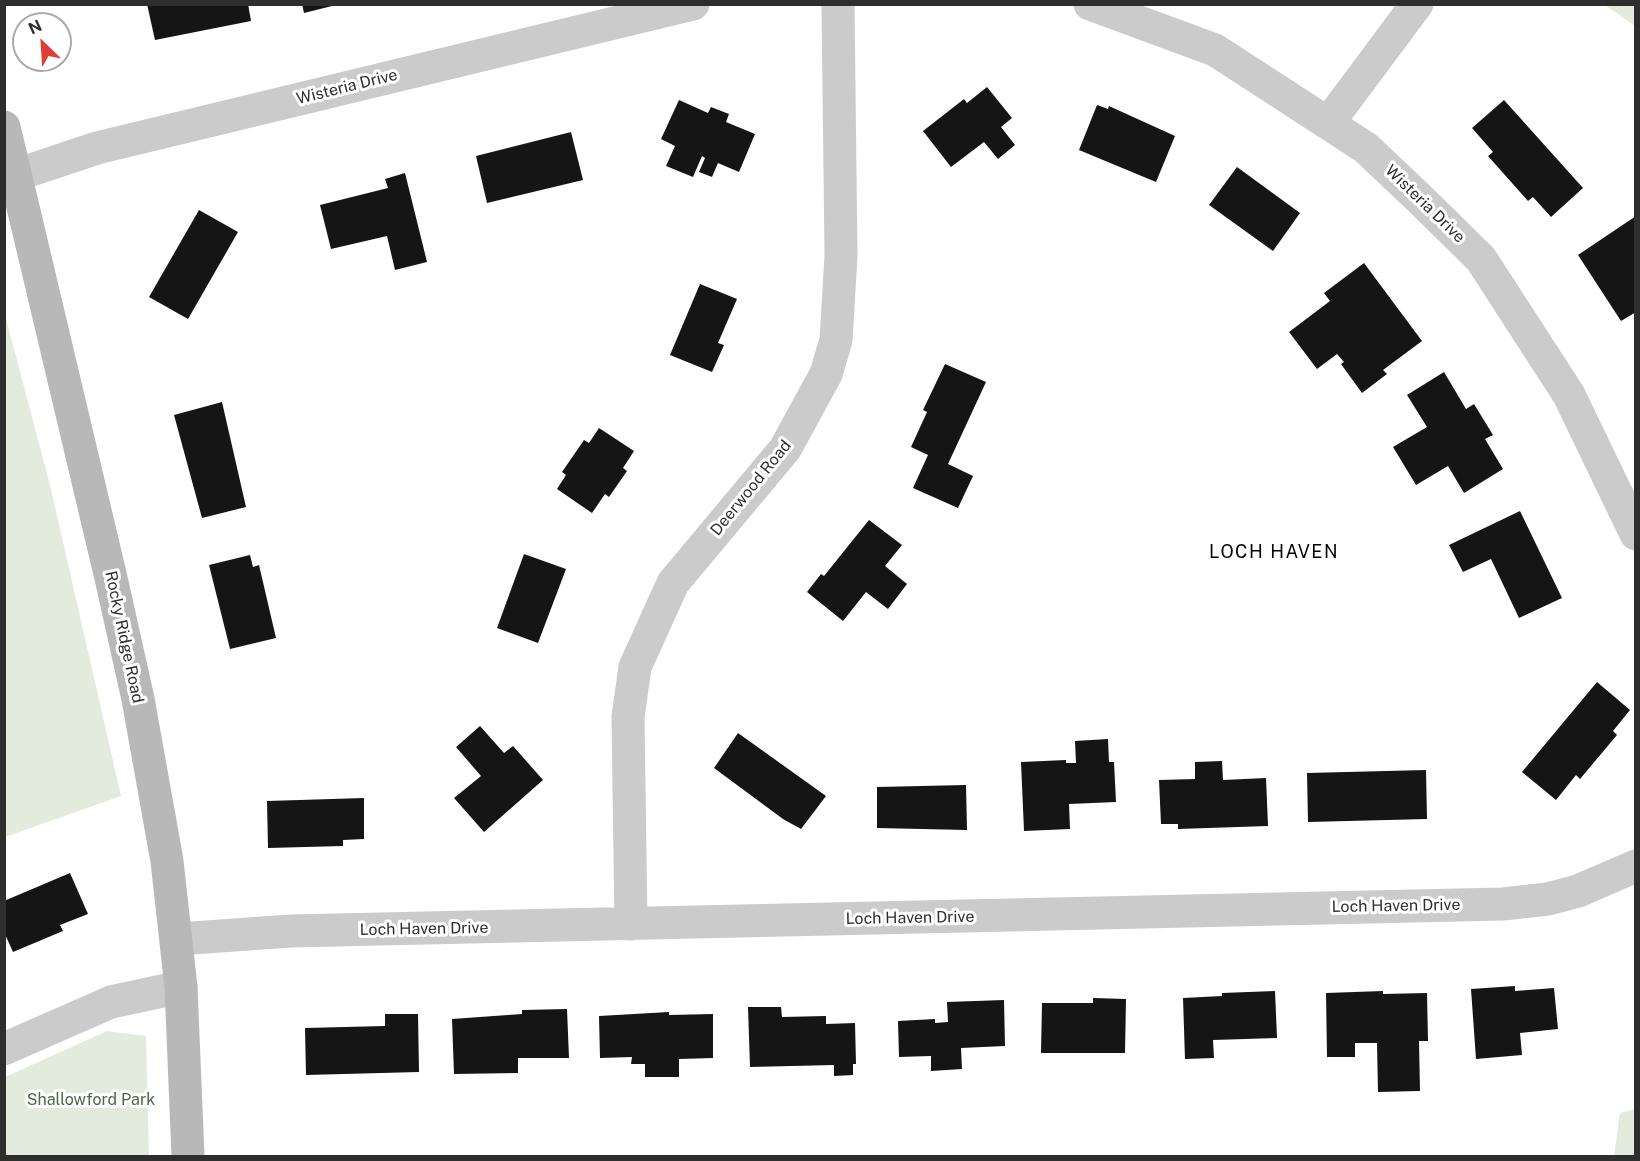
<!DOCTYPE html>
<style>
body{margin:0}
#map{position:relative;width:1640px;height:1161px;overflow:hidden;background:#fff;font-family:"Public Sans",sans-serif}
canvas{display:block}
.frame{position:absolute;inset:0;border:6px solid #2e2e2e;pointer-events:none}
.north{position:absolute;left:12px;top:12px;width:60px;height:60px;box-sizing:border-box;background:#fff;border:2px solid #ababab;border-radius:50%;rotate:335deg;font-size:16px;font-weight:700;line-height:24px;text-align:center;color:#2e2e2e}
.north::after{content:'';display:block;margin:auto;width:21px;height:27px;background:#df3e36;clip-path:polygon(50% 0,100% 100%,50% 72%,0 100%)}
</style>
<div id="map">
<canvas width="1640" height="1161"></canvas>
<div class="frame"></div>
<div class="north">N</div>
</div>
<script>
const ctx = document.querySelector('canvas').getContext('2d');
ctx.lineJoin = 'round';
function fillPath(path, color) { ctx.fillStyle = color; ctx.fill(path, 'evenodd'); }
const toPath = rows => new Path2D(rows.map(r => 'M' + r).join(''));
function stroke(path, color, width, dash) { ctx.strokeStyle = color; ctx.lineWidth = width; ctx.lineCap = dash ? 'butt' : 'round'; ctx.setLineDash(dash || []); ctx.stroke(path); }
function write(font, color, halo, rows, align = 'center') {
  ctx.font = font + ' "Public Sans",sans-serif'; ctx.lineWidth = 6; ctx.setLineDash([]); ctx.textBaseline = 'middle'; ctx.strokeStyle = halo; ctx.fillStyle = color; for (const [text, x, y, turn = 0] of rows) {
    ctx.save(); ctx.translate(x, y); ctx.rotate((+turn || 0) * Math.PI / 180); ctx.textAlign = isNaN(turn) ? turn : align; if (halo) ctx.strokeText(text, 0, 0); ctx.fillText(text, 0, 0); ctx.restore();
  }
}
fillPath(toPath([
 [1605,5,1635,5,1635,26],
 [4,311,50,485,121,796,5,837],
 [107,1031,146,1036,149,1156,5,1156,5,1077],
 [1635,1109,1635,1156,1614,1156,1620,1113]
]), '#e2ebdc');
fillPath(toPath([
 [147,4,248,4,251,21,155,40],
 [302,4,335,4,336,5,304,13],
 [987,87,1012,118,1001,127,1015,145,998,159,984,142,951,167,923,131,964,99,967,103],
 [679,100,708,113,711,107,729,114,726,122,755,134,739,172,718,163,712,177,699,172,705,158,702,156,693,177,666,166,675,146,661,139],
 [1504,100,1583,188,1551,217,1533,197,1528,201,1488,156,1493,152,1472,128],
 [1097,105,1108,109,1109,106,1175,136,1156,182,1079,150],
 [571,132,583,180,487,203,476,156],
 [1237,167,1300,213,1273,251,1209,205],
 [405,173,427,262,395,270,387,236,331,249,320,205,388,188,385,179],
 [199,210,238,232,188,319,149,297],
 [1636,216,1636,312,1621,321,1578,255],
 [1364,263,1422,341,1383,370,1387,374,1362,393,1341,364,1344,362,1337,354,1317,369,1289,332,1330,301,1324,293],
 [700,284,737,299,718,343,724,345,712,372,670,355],
 [945,364,986,382,948,464,973,476,958,508,913,488,928,455,911,447,927,412,923,410],
 [1444,372,1466,409,1474,404,1493,435,1485,439,1503,469,1464,493,1448,466,1416,485,1393,447,1427,427,1407,395],
 [222,402,246,507,202,518,174,415],
 [599,428,634,451,623,468,627,471,609,497,605,494,592,513,557,489,566,475,562,472,584,440,589,443],
 [1520,511,1562,598,1519,618,1491,559,1463,572,1449,545],
 [869,520,902,545,885,566,907,584,888,609,866,592,843,621,807,592,821,574,824,576],
 [524,554,566,569,538,643,497,628],
 [250,555,253,567,259,565,276,638,230,649,209,565],
 [1597,682,1630,710,1613,731,1617,735,1580,779,1576,775,1556,800,1522,772],
 [480,726,504,753,513,746,543,780,484,832,454,798,481,776,456,747],
 [738,733,826,796,801,829,783,819,714,768],
 [1108,739,1109,762,1114,762,1116,802,1069,804,1070,829,1024,831,1021,762,1066,760,1066,763,1076,763,1075,741],
 [1222,761,1223,780,1266,778,1268,826,1178,829,1178,824,1161,824,1159,780,1195,779,1195,762],
 [1426,770,1427,819,1308,822,1307,773],
 [966,785,967,830,877,828,877,787],
 [364,798,364,839,343,840,343,846,268,848,267,801],
 [70,873,88,914,60,925,63,931,13,952,4,932,4,901],
 [1515,986,1515,991,1554,988,1558,1029,1520,1033,1522,1055,1476,1059,1471,989],
 [1275,991,1277,1038,1213,1040,1214,1058,1185,1059,1183,998,1222,996,1222,993],
 [1383,991,1383,994,1427,993,1428,1041,1419,1041,1420,1091,1378,1092,1377,1043,1355,1043,1355,1057,1327,1057,1326,993],
 [1093,998,1126,999,1125,1053,1041,1053,1042,1003,1093,1003],
 [1004,1000,1005,1046,961,1048,962,1069,931,1071,931,1056,899,1057,898,1021,935,1019,935,1023,948,1022,947,1002],
 [748,1007,781,1007,782,1017,826,1016,826,1024,855,1023,856,1064,853,1064,853,1075,834,1076,834,1065,750,1067],
 [567,1009,569,1058,518,1058,518,1073,454,1074,452,1019,522,1014,522,1010],
 [669,1012,669,1015,713,1014,713,1058,679,1059,679,1077,645,1077,645,1064,631,1064,632,1057,600,1058,599,1016],
 [385,1014,418,1014,419,1072,306,1075,305,1028,385,1026]
]), '#151515');
stroke(toPath([
 [1090,4,1215,50,1366,148,1421,200,1481,259,1569,395,1636,534],
 [1329,122,1417,4],
 [4,179,97,148,693,4],
 [631,924,628,717,635,667,673,583,785,449,826,374,836,340,841,256,838,4],
 [178,939,291,931,1503,904,1548,899,1578,891,1636,866],
 [4,1049,111,1002,181,987]
]), '#cbcbcb', 33);
stroke(toPath([
 [4,127,111,578,138,699,167,861,181,987,188,1156]
]), '#b8b8b8', 33);
write('16px', '#2e2e2e', '#fff', [
 ["Wisteria Drive",347,87,-14],
 ["Wisteria Drive",1425,204,44],
 ["Deerwood Road",751,488,-51],
 ["Rocky Ridge Road",124,637,78],
 ["Loch Haven Drive",1396,906,-1],
 ["Loch Haven Drive",910,918,-1],
 ["Loch Haven Drive",424,929,-1]
]);
write('16px', '#4c683d', '#fff', [
 ["Shallowford Park",91,1100]
]);
ctx.letterSpacing = '1.5px';
write('18px', '#000', '#fff', [
 ["LOCH HAVEN",1274,552]
]);
ctx.letterSpacing = '0px';
</script>
